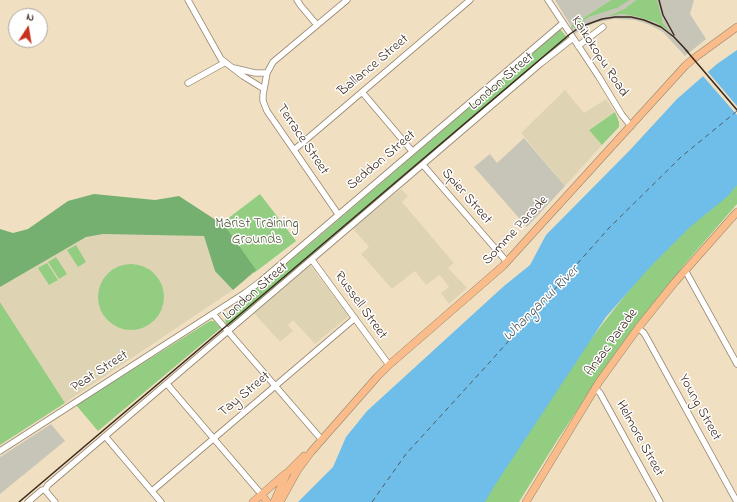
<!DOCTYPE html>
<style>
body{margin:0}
#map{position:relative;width:737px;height:502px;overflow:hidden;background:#f0e0c1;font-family:"Indie Flower",sans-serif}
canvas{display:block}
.north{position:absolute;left:8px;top:8px;width:40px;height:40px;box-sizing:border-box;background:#fff;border:1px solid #b1aaa5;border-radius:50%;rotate:12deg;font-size:11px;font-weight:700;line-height:16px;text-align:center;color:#3b2a1e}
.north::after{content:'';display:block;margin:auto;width:14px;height:18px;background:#c8321e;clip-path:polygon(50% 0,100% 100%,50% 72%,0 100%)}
</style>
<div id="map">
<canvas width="737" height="502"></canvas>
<div class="north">N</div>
</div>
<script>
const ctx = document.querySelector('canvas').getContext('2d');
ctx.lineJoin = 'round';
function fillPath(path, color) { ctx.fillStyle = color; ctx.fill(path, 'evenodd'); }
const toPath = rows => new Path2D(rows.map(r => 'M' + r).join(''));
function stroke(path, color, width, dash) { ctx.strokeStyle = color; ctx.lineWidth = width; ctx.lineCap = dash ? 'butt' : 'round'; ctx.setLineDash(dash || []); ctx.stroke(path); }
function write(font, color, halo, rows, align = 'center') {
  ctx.font = font + ' "Indie Flower",sans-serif'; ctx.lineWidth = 3; ctx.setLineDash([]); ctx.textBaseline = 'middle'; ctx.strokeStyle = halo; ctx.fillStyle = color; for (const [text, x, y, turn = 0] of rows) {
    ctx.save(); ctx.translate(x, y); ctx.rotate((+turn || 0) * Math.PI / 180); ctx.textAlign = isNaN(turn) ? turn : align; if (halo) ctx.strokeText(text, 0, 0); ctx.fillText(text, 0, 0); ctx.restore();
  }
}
fillPath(toPath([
 [565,90,584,113,606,99,615,112,589,129,602,145,565,186,521,133],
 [401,189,408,196,402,202,454,263,448,268,467,288,449,304,441,293,449,287,440,275,426,285,415,271,392,289,361,254,369,247,352,228],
 [218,226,254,273,233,290,65,403,0,302,0,287,90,233],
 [310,265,349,316,315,344,293,320,288,325,293,331,280,342,254,313]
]), '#ded4b4');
fillPath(toPath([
 [555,0,611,0,571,26],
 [630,0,636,0,624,9,610,15,622,14,634,16,655,22,666,29,658,11,657,0,694,0,690,14,706,39,685,56,663,32,650,25,635,20,614,19,594,23,574,34,571,29,589,17,616,8],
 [524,138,565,186,527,227,474,167,490,154,497,163],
 [51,424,65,441,0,494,0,457]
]), '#c7c5b8');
fillPath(toPath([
 [611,0,630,0,617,8,589,17,571,29,571,26],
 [636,0,657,0,663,23,669,31,655,22,634,16,622,14,608,16,624,9],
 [559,30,561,30,568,39,232,324,229,325,226,324,225,319,227,313,316,239],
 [615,112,619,122,619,127,602,145,589,130],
 [737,183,737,204,684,265,616,352,558,439,519,502,481,502,555,387,604,322,658,254],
 [260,194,296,241,254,273,218,226],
 [76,245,86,262,78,267,67,250],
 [56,257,67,274,59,279,48,262],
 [47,263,58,280,49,285,38,268],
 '98 297a33 33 0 1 1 66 0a33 33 0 1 1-66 0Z',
 [0,302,65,403,0,445],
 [210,321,214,321,221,328,98,431,76,405]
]), '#92cd82');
fillPath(toPath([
 [94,194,155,200,179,196,225,226,256,270,233,290,215,271,204,236,103,234,86,237,0,287,0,229,13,233,28,229,68,201]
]), '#75b070');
fillPath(toPath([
 [737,50,737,185,728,196,690,227,651,266,606,317,493,488,485,502,298,502,333,467,346,437,367,411,504,286,530,265,546,235,630,150,677,99,717,64]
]), '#6fbde9');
fillPath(toPath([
 [707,71,737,106,737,115,702,75]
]), '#f0e0c1');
stroke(toPath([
 [372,502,406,454,489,363,609,228,681,157,737,111]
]), '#4d5d65', 1, [5, 4]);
const minor = toPath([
 [188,0,221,59,243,76,264,89],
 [297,0,301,6,317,25],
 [548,0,599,77,622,115,631,126],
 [578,46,603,27],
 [234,68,255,73,267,73],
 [188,83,224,63],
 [362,92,412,151],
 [294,150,470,0],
 [423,165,507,262],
 [338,214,267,111,263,101,263,95,267,73,273,62,347,0],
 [312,260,389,365],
 [685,270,737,364],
 [213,314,322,440],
 [638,328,644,333,648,340,737,502],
 [167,384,262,495],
 [595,388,600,393,660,502],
 [105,436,161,502],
 [0,451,245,293,261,281,563,23],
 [45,490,55,502],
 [152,491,355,318],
 [28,502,42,490,45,490,48,485,540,64,573,38]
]);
const major = toPath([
 [262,495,267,502],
 [253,502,285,474],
 [274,502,287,473,304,456],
 [280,502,297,471,311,452,377,377,389,365,503,266,685,66,693,59,737,27],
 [526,502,599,382,638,328,675,282,737,212]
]);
stroke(minor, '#968570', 7);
stroke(major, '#968570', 8);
stroke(minor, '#fff', 5.5);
stroke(major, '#fabc8b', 7);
stroke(toPath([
 [659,0,663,15,674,35],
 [685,49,737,110],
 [19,502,570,34,580,27,602,19,615,17,631,17,644,20,661,27,674,37,688,52]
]), '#3b2a1e', 1.5);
write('14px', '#3b2a1e', '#fff', [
 ["Kaikokopu Road",599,57,57],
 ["Ballance Street",374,66,-40],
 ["London Street",502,82,-41],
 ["Terrace Street",302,140,56],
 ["Seddon Street",382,161,-40],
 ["Spier Street",466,197,49],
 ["Somme Parade",516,231,-47],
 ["London Street",256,292,-41],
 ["Russell Street",360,306,54],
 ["Anzac Parade",612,343,-54],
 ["Peat Street",100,372,-33],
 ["Tay Street",245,395,-40],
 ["Young Street",699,408,61],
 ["Helmore Street",639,439,61]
]);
write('14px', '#555b3c', '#fff', [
 ["Marist Training",257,225],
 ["Grounds",257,241]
]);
write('italic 15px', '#4d5d65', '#fff', [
 ["Whanganui River",542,304,-45]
]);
</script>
